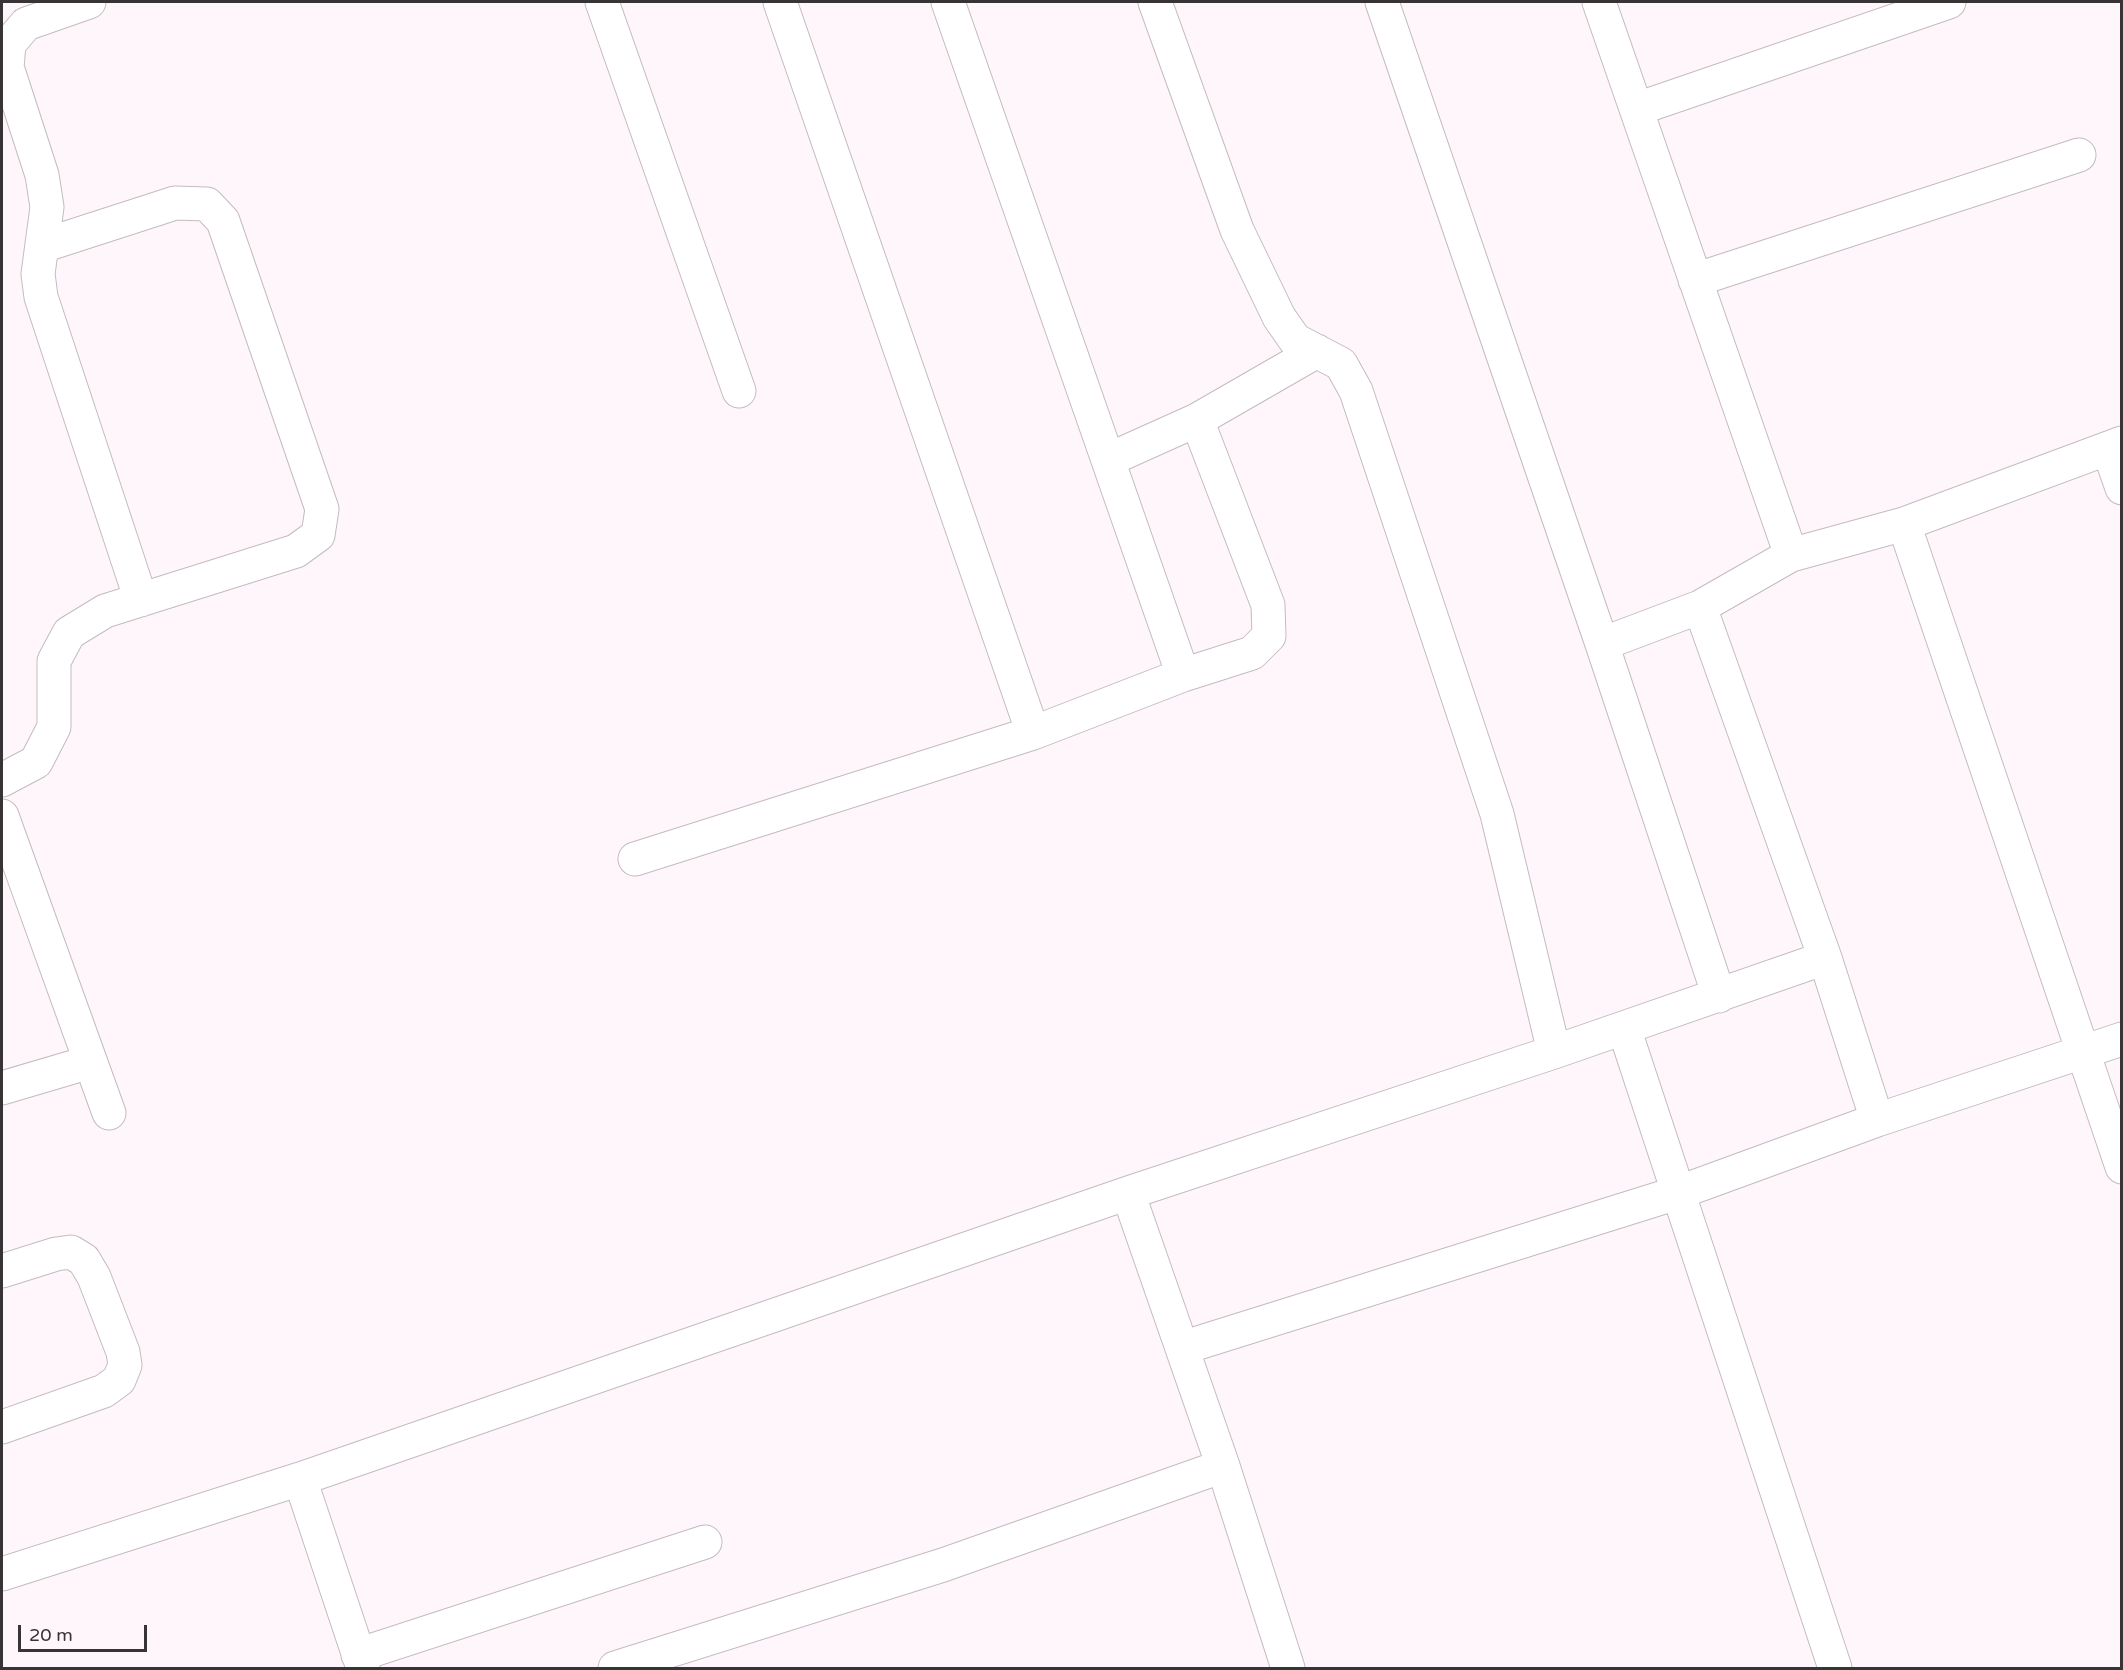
<!DOCTYPE html>
<style>
body{margin:0}
#map{position:relative;width:2123px;height:1670px;overflow:hidden;background:#fef6fb;font-family:"Varela Round",sans-serif}
canvas{display:block}
.frame{position:absolute;inset:0;border:3px solid #383436;pointer-events:none}
.scale{position:absolute;left:18px;top:1625px;width:129px;height:27px;box-sizing:border-box;border:3px solid #383436;border-top:0;padding-left:8px;font-size:18px;line-height:21px;white-space:nowrap;color:#383436;-webkit-text-stroke:4px #fef6fb;paint-order:stroke}
</style>
<div id="map">
<canvas width="2123" height="1670"></canvas>
<div class="frame"></div>
<div class="scale">20 m</div>
</div>
<script>
const ctx = document.querySelector('canvas').getContext('2d');
ctx.lineJoin = 'round';
const toPath = rows => new Path2D(rows.map(r => 'M' + r).join(''));
function stroke(path, color, width, dash) { ctx.strokeStyle = color; ctx.lineWidth = width; ctx.lineCap = dash ? 'butt' : 'round'; ctx.setLineDash(dash || []); ctx.stroke(path); }
const minor = toPath([
 [89,2,26,24,9,44,7,67,42,175,47,207,38,274,41,297,141,600],
 [602,2,739,391],
 [780,2,1033,733],
 [948,2,1183,675],
 [1155,2,1237,230,1279,317,1295,340,1341,364,1356,391,1497,814,1554,1052],
 [1382,2,1602,644,1719,996],
 [1599,2,1791,555],
 [1637,109,1949,2],
 [1695,280,2079,155],
 [2108,448,2122,488],
 [1108,460,1197,420,1317,351],
 [1904,524,2122,1167],
 [1700,607,1825,958,1877,1120],
 [1602,644,1700,607,1791,555,1904,524,2122,443],
 [2,780,36,762,54,727,54,661,69,633,105,611,296,551,318,535,322,509,223,221,207,204,175,203,42,246],
 [2,816,109,1113],
 [635,859,1033,733,1183,675,1252,653,1269,636,1268,605,1197,420],
 [1624,1028,1835,1668],
 [2,1088,90,1062],
 [1128,1193,1223,1466,1288,1668],
 [2,1271,56,1254,71,1252,84,1260,94,1277,123,1352,125,1365,119,1380,104,1391,2,1427],
 [1182,1348,1680,1192,1877,1120,2122,1039],
 [300,1479,363,1668],
 [2,1574,300,1479,1128,1193,1554,1052,1825,958],
 [358,1655,705,1542],
 [615,1668,943,1565,1223,1466]
]);
stroke(minor, '#c4bbc0', 35);
stroke(minor, '#fff', 33);
</script>
